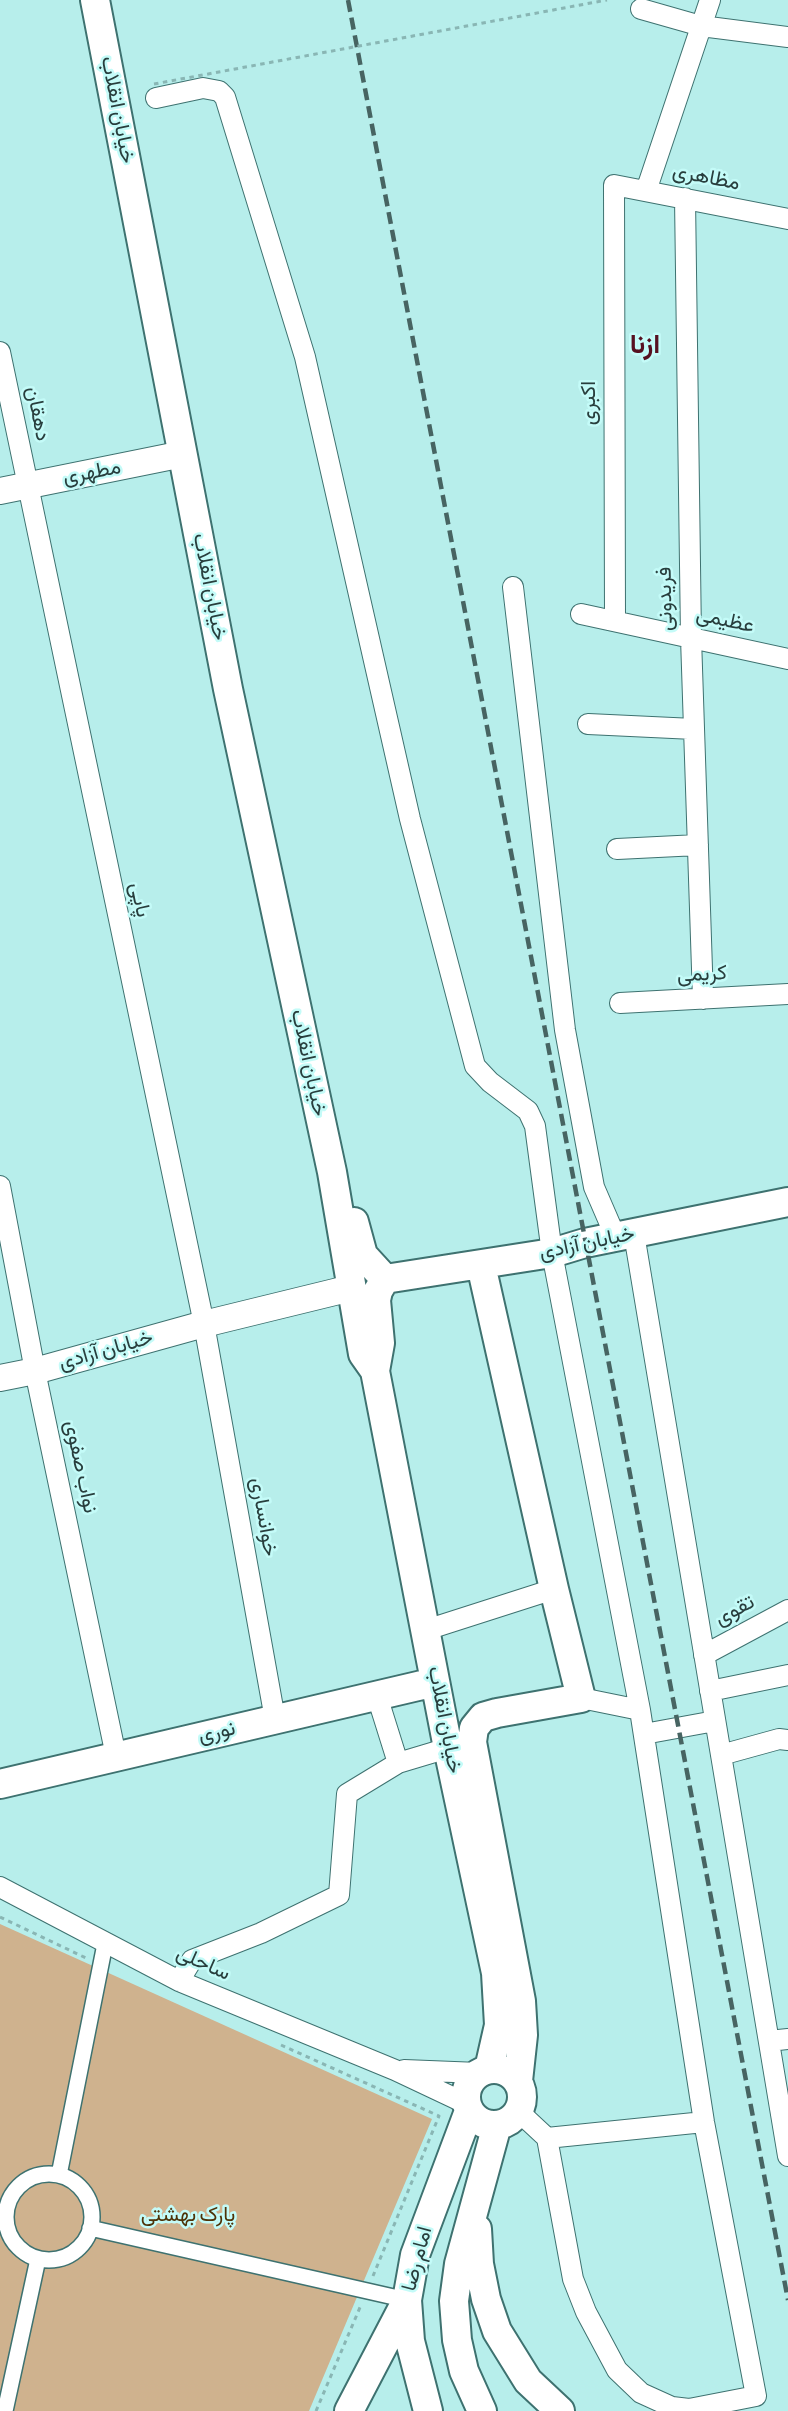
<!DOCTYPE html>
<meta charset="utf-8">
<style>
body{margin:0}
canvas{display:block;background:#b7eeeb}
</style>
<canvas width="788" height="2411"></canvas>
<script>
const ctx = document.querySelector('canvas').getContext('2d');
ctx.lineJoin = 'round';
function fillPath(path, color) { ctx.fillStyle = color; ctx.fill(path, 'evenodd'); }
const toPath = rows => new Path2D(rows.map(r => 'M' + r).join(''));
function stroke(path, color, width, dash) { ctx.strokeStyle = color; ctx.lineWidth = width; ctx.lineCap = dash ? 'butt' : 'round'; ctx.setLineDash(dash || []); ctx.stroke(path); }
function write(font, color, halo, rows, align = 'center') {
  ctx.font = font + ' "Sofia Sans Condensed",Vazirmatn,sans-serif'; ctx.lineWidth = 5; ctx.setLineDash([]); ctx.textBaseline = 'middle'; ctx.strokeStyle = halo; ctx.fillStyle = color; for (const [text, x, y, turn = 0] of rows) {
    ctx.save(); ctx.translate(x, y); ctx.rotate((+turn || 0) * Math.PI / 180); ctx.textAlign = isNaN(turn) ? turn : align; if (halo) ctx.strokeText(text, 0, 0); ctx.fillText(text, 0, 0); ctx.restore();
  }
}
fillPath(toPath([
 [0,1924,432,2119,309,2411,0,2411]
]), '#cfb28e');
const pedestrian = toPath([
 '6 2217a43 43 0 1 1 86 0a43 43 0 1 1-86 0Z',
 [59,2175,105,1944],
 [90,2228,407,2300],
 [5,2411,38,2259]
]);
const minor = toPath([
 [641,9,701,26,788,37],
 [156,98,203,88,219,91,225,97,305,357,410,819,475,1066,490,1082,528,1111,535,1126,552,1253,640,1710],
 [646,191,710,0],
 [685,198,691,638,703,999],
 [0,352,204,1324,275,1719],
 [513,587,565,1030,594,1187,616,1238],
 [581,614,788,659],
 [615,621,614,185,788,219],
 [588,724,694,729],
 [617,849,698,845],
 [620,1003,788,994],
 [0,1186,35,1371,116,1756],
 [634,1234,788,2156],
 [426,1630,554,1589],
 [704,1655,788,1610],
 [710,1691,788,1675],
 [377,1696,398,1763],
 [644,1734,715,1721],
 [721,1755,779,1739,788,1740],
 [0,1887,179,1981,395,2070,467,2104],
 [179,1981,192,1960,261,1933,339,1895,347,1794,398,1763,448,1748],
 [769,2041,788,2039],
 [404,2070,479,2073],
 [518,2111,547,2138,573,2279,586,2312,617,2370,641,2393,672,2407,689,2409,756,2396,704,2122,640,1710,581,1698],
 [547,2138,704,2122]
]);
const tertiary = toPath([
 [0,491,183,454],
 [0,1378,35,1371,204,1324,351,1288]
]);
const secondary = toPath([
 [95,0,228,689,332,1172,363,1354,375,1371],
 [354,1222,363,1255,385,1279],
 [481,1265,554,1589,581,1698,497,1713,483,1717,474,1728,472,1742,521,2001,523,2035,518,2081],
 [385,1279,378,1291,376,1300,380,1343,375,1371,448,1748,496,1973,499,2025,489,2069],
 [385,1279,552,1253,585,1243,788,1202],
 [0,1784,435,1682],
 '466 2097a28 28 0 1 1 56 0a28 28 0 1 1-56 0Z',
 [477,2229,479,2264,486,2299,497,2331,528,2381,560,2411],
 [349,2411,407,2300],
 [428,2411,410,2341,407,2300,415,2255,469,2111],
 [482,2411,464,2371,457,2340,454,2301,459,2264,497,2125]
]);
stroke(pedestrian, '#3e7270', 18);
stroke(minor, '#3e7270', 22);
stroke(tertiary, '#3e7270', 28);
stroke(secondary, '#3e7270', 32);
stroke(toPath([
 [0,1917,86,1958],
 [281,2045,439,2116,373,2276],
 [316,2411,361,2305]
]), '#89b6b4', 3, [4.5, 4.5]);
stroke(pedestrian, '#fff', 15);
stroke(minor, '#fff', 20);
stroke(tertiary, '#fff', 26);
stroke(secondary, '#fff', 28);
stroke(toPath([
 [348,0,788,2300]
]), '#476462', 4.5, [12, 6]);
stroke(toPath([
 [154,84,607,0]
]), '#89b6b4', 3, [4.5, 4.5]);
write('21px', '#283e3d', '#c4fbf8', [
 ["خیابان انقلاب",117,110,79],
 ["مظاهری",706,178,11],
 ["اکبری",590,403,-90],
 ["دهقان",37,414,79],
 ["مطهری",92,473,-11],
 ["خیابان انقلاب",209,587,79],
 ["فریدونی",666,599,-91],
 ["عظیمی",725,621,12],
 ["پاپی",139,900,78],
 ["کریمی",702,975,-3],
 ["خیابان انقلاب",308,1063,78],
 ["خیابان آزادی",587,1244,-12],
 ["خیابان آزادی",106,1351,-16],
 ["نواب صفوی",80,1467,78],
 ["خوانساری",263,1517,80],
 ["تقوی",735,1611,-29],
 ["خیابان انقلاب",444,1720,79],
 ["نوری",217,1733,-13],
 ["ساحلی",203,1964,24],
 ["امام رضا",418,2259,-75]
]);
write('21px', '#4e3207', '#c4fbf8', [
 ["پارک بهشتی",188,2216]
]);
write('bold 27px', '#561121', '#c4fbf8', [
 ["ازنا",645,346]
]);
</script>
